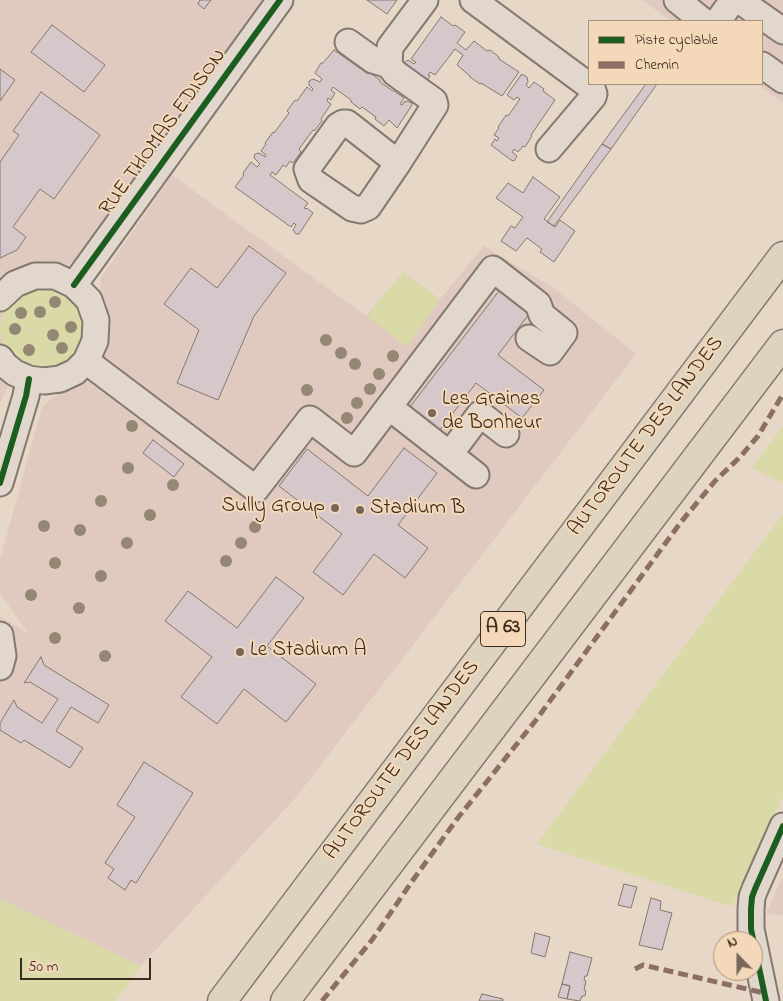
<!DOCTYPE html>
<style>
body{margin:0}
#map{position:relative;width:783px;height:1001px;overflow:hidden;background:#e6d7c7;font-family:"Indie Flower",sans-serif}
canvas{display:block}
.legend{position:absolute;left:588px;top:20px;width:175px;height:65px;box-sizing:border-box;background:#f3d8ba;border:1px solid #a9927c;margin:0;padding:6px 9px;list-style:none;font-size:15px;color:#3b2a1e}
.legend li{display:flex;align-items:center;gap:10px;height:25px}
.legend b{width:25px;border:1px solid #a9927c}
.north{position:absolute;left:713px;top:931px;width:50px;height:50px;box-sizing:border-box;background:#f3d8ba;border:1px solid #a9927c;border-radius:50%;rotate:338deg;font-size:14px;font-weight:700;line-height:20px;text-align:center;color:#3b2a1e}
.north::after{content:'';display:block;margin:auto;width:18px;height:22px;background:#776759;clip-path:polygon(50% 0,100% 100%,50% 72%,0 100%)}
.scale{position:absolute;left:20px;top:958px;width:131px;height:22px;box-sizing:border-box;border:2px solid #3b2a1e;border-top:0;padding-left:6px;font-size:15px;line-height:18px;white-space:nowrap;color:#3b2a1e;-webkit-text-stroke:4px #f3d8ba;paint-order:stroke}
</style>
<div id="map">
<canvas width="783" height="1001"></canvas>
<ul class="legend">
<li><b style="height:6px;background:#1b5e20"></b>Piste cyclable</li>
<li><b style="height:6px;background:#8d6e63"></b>Chemin</li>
</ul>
<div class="north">N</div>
<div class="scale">50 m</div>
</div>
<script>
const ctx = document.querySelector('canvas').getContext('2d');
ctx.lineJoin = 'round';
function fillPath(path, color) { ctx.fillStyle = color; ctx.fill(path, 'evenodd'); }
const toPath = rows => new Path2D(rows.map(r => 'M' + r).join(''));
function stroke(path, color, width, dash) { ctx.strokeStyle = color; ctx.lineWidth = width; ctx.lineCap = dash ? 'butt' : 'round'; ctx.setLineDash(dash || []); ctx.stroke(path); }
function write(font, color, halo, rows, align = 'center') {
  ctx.font = font + ' "Indie Flower",sans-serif'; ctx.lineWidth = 4; ctx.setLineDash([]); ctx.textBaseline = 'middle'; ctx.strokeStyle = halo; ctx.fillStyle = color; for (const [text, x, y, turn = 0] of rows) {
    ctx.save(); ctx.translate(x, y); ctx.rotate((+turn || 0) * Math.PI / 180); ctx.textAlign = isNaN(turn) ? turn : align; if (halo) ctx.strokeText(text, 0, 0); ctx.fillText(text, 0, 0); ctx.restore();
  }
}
fillPath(toPath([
 [0,0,263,0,149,159,72,263,2,398,0,404],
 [642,0,783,0,783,103,757,84,762,84,762,21,671,21],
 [172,175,366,316,403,272,440,299,484,246,555,289,636,354,297,796,141,966,0,899,0,616,28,633,0,593,0,560,42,407,104,356,100,279],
 [783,876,783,915,766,914]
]), '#e0c9be');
fillPath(toPath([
 [403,272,440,299,407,347,367,316],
 [57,287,70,296,85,315,84,346,61,369,31,371,8,353,2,340,0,329,2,317,6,309,28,289],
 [783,426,783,483,752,468],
 [783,514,783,796,732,907,537,844],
 [0,899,141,966,116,1001,0,1001]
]), '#d9daa8');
const building = toPath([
 [200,0,211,0,204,9,198,4,200,0],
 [367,0,397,0,387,14,367,0],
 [441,17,453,26,455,25,465,32,457,43,466,50,474,41,487,51,490,50,499,57,499,59,519,72,502,96,481,83,480,84,470,77,470,76,457,65,463,55,455,49,435,75,430,72,428,75,430,76,426,82,403,64,408,60,414,64,416,62,411,59,441,17],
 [52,25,105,65,84,92,31,52,52,25],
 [334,50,368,74,370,73,380,80,380,82,393,91,394,91,404,98,400,104,402,105,404,102,407,101,412,103,412,105,397,128,389,120,384,126,375,119,376,117,362,107,360,109,351,102,351,100,333,87,331,90,335,93,331,100,328,98,327,101,331,104,321,119,322,121,314,131,313,130,299,149,301,152,293,163,290,161,286,167,283,165,276,175,272,172,270,175,308,203,304,208,306,209,307,208,313,213,299,234,296,234,293,230,296,225,294,223,291,227,235,187,244,175,243,173,251,162,257,167,260,164,254,158,255,154,259,153,265,157,266,155,261,151,266,144,265,143,273,132,274,133,289,113,287,111,295,100,297,101,307,87,312,91,313,89,309,85,309,81,313,79,320,82,322,79,315,73,321,63,323,63,334,50],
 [0,69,15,80,0,101,0,69],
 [521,75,524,75,527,77,528,82,526,85,529,88,534,82,544,89,543,91,555,100,531,135,532,136,525,147,523,146,518,152,514,149,512,152,517,156,514,161,511,160,491,145,495,139,497,141,499,138,494,135,499,128,498,127,506,115,508,116,520,99,517,97,514,100,507,95,521,75],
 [646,84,657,84,611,149,602,144,646,84],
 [41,92,100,135,54,199,40,189,13,227,26,237,17,250,0,258,0,162,19,135,13,131,41,92],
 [602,144,611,149,554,226,547,222,602,144],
 [533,177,560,197,544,219,555,227,560,220,575,231,554,262,540,252,542,249,527,238,516,251,501,241,511,226,515,228,523,217,496,198,508,183,523,193,533,177],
 [249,246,286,273,254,316,218,400,177,383,199,330,164,304,191,268,217,288,249,246],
 [499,291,529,314,498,355,544,390,522,418,476,383,436,435,406,412,499,291],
 [153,440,184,464,174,477,143,453,153,440],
 [404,448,437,473,398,525,428,548,405,578,374,554,343,595,313,572,342,534,279,486,307,449,368,496,404,448],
 [276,577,304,598,267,646,316,684,286,722,244,689,217,724,181,697,212,657,165,621,188,591,237,628,276,577],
 [41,657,44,665,109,705,98,723,71,707,56,731,83,748,70,768,24,740,21,743,0,730,0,723,14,700,17,707,42,723,58,699,30,682,24,683,41,657],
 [144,762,193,793,136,883,131,880,125,890,108,878,114,869,105,863,135,817,117,805,144,762],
 [624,884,637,887,631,908,618,905,624,884],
 [651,898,661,901,660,910,672,913,662,950,639,945,651,898],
 [535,933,550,937,545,957,531,953,535,933],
 [570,952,592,958,587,976,585,976,584,980,586,981,584,990,586,991,585,996,582,996,580,1001,567,999,570,986,562,984,570,952],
 [562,984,570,986,567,999,558,997,562,984],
 [482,994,503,999,503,1001,479,1001,482,994]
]);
fillPath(building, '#d6c8ca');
stroke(building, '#83796f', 1);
const minor = toPath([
 [473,0,592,88,594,94,593,97,549,149],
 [677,0,703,21],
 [739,0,783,31],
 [718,21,733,0],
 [348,42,373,60,389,65],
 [762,65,783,80],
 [398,163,347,123,343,123,338,126,307,169,311,180,352,208,361,210,368,207,398,163,435,105,434,101,395,73,389,65,390,47,425,0],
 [74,285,280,0],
 [0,298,15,284,35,276,55,276,74,285,89,300,96,320,95,341,86,361,75,372,60,379,44,381,29,379,15,373,5,365,0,358],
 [86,361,256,489,310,419,354,453,493,269,538,304,542,315,564,333,550,352,529,338],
 [389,407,476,475],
 [450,454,480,414,506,434],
 [0,483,26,396,29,379],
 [0,635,3,656,0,667],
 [766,1001,751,929,751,909,752,897,755,889,783,826]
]);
const highway = toPath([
 [222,1001,783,256],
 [285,1001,783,344]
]);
stroke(minor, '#83796f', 29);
stroke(highway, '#83796f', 31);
stroke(minor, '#e1d7cc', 25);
stroke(highway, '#ded3bf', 28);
stroke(toPath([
 [635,969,643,965,764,993],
 [322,1001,372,940,413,880,457,819,536,720,681,522,715,481,740,457,758,436,783,394]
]), '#8d6e63', 5, [10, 5]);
stroke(toPath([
 [74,285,280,0],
 [0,483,26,396,29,379],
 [766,1001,751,929,751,909,752,897,755,889,783,826]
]), '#1b5e20', 6);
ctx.fillStyle = '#948773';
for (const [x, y] of [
 [55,302],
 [40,312],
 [21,313],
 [71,327],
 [15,329],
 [53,335],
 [326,340],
 [62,348],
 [29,350],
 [341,353],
 [393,356],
 [355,364],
 [379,374],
 [370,389],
 [307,390],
 [357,403],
 [347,418],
 [132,426],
 [128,468],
 [173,485],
 [101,501],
 [150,515],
 [44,526],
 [255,527],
 [80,530],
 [127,543],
 [241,543],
 [226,561],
 [55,563],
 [101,576],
 [31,595],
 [79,608],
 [55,638],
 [105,656]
]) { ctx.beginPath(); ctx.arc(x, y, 6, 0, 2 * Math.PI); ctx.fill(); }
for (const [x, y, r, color] of [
 [432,413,5,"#776759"],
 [335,508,5,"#776759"],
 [360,510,5,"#776759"],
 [240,652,5,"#776759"]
]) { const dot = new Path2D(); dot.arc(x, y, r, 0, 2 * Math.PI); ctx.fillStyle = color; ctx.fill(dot); stroke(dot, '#f3d8ba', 2); }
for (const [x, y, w] of [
 [503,629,45]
]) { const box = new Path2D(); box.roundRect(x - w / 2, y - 17.5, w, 35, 4); ctx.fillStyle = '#f3d8ba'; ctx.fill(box); stroke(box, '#3b2a1e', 1); }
write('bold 20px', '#3b2a1e', null, [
 ["A 63",503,629]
]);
write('21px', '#3b2a1e', '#f3d8ba', [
 ["RUE THOMAS EDISON",164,133,-54],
 ["AUTOROUTE DES LANDES",647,437,-53],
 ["AUTOROUTE DES LANDES",403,761,-53]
]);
write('21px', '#3b2a1e', '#f3d8ba', [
 ["Les Graines",442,401],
 ["de Bonheur",442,425],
 ["Sully Group",325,508,"right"],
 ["Stadium B",370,510],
 ["Le Stadium A",250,652]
], 'left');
</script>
